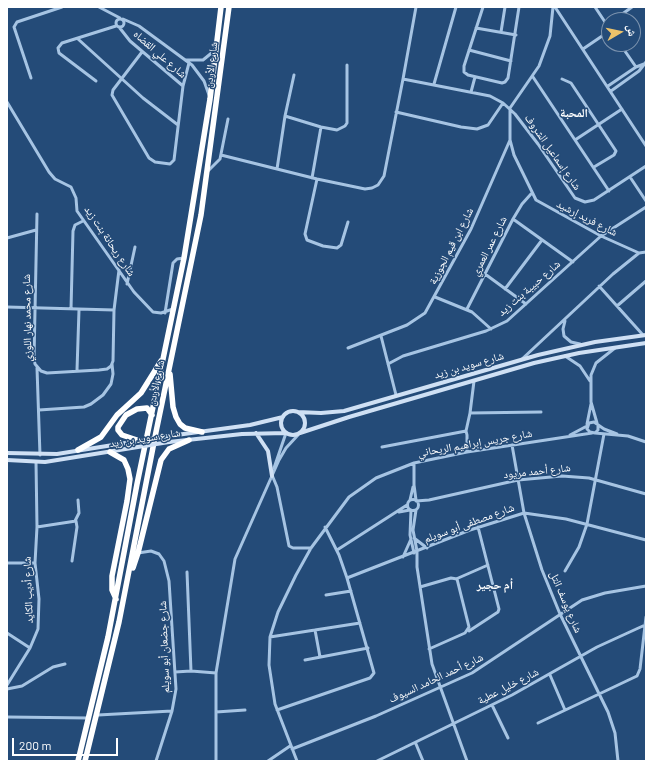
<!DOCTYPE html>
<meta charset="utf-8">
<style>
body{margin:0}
#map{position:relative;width:653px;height:768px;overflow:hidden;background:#244b78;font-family:Barlow,"Noto Naskh Arabic",sans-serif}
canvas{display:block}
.frame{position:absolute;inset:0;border:8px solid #fff;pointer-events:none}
.north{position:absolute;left:601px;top:12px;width:40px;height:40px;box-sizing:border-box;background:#244b78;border:1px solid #7c93ae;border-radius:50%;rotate:81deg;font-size:11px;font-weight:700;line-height:16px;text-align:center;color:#fff}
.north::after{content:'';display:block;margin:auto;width:14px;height:18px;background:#edc36a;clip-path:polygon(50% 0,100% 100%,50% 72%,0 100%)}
.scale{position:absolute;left:12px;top:738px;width:106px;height:18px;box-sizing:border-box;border:2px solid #fff;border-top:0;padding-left:5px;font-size:12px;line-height:14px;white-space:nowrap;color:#fff;-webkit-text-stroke:3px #244b78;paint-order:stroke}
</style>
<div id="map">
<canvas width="653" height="768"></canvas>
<div class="frame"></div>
<div class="north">ش</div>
<div class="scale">200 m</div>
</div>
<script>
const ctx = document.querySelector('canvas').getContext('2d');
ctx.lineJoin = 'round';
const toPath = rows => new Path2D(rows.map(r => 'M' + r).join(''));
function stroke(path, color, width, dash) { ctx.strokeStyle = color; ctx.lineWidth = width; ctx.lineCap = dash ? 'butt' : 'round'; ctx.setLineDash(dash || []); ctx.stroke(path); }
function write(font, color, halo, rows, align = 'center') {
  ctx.font = font + ' Barlow,"Noto Naskh Arabic",sans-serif'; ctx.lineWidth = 3; ctx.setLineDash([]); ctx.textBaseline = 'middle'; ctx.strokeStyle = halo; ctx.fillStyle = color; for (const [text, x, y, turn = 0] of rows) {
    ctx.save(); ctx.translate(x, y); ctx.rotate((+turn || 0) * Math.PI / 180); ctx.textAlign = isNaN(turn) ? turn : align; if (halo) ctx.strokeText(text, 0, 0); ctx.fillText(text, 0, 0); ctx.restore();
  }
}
stroke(toPath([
 [99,7,120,18],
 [416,7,403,79,490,96,503,103,515,114,538,144,575,198,585,202,594,200,646,166],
 [483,7,464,66,464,72,468,75,502,83,505,82,508,78,519,7],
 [553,7,550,36,539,66,510,108,510,140,514,155,536,200,601,236,639,253],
 [555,7,646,146],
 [595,7,609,28],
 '116 23a4 4 0 1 1 8 0a4 4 0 1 1-8 0Z',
 [123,19,139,26,192,65,204,81,209,95],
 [614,20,632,7],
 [119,27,130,41,183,86,174,160,170,164,155,162,149,158,112,95,113,90,142,52],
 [476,28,516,35],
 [501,32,505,7],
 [78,39,143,98,178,125],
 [620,44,636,67],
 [583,49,608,32],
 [469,50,511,61],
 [186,60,203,60,214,51],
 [533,77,609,191],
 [31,78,14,27,17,22,62,7],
 [562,79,571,83,616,151,614,155,594,167],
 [96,81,59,53,58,48,62,43,116,26],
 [434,84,456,7],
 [183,86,189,63],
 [608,86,636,67,644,64],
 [611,91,639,71,646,62],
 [471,92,475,77],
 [7,102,49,172,55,179,71,187,76,198,77,211,134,292,153,312,161,313,173,309],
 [396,112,461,127,477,129,488,125,503,103],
 [285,116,321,127,337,130,345,126,347,123,347,65],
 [575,140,622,109],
 [221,155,317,179,365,189,372,188,378,185,384,176,403,79],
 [277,169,285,116,294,75],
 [208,171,220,159,228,119],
 [630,177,646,201],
 [312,178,321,127],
 [317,179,305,234,307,240,323,246,337,248,341,245,348,222],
 [37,214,34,359,35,364,41,371,47,373,99,370,107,369,111,366,113,361,114,310,119,270],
 [513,219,573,262],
 [7,238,36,230],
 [485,274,526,304],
 [127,284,135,247],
 [599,286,643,335],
 [505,289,542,240],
 [435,297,472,312,491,329],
 [617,306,646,281],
 [7,307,114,310],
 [71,309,73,231,75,225,83,221],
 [467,309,513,219,522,204,531,194],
 [165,313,173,263,177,259,184,258],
 [565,321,563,329,564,336,571,342,580,344],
 [381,336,396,395],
 [348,348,407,325,425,313,471,229,510,140],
 [565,356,580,366,590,381],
 [521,360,613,274,639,253,646,252],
 [388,364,403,356,486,331,507,321,601,236,646,207],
 [37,368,40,455],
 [77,370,79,310],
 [39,410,84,407,91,404,103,395,111,384,113,374,112,364],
 [470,413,474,381],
 [597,423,591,402,591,375,596,363,615,348],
 [587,424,591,404],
 [598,425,598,430,595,433,590,432,587,429,589,423,594,422,604,429,617,434],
 [466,431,470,413,541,412],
 [595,433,628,436,646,442],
 [570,435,587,426],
 [512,445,524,513,542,570,560,614,608,712,615,733,618,761],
 [382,447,466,431,467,435,467,452],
 [414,463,414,485,416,500],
 [274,468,286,433],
 [272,475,277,487,289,546,293,548,311,548],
 '407.5 505a5.5 5.5 0 1 1 11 0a5.5 5.5 0 1 1-11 0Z',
 [410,500,413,487],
 [416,501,429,500,518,480,562,476,589,478,646,494],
 [411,510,410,535,414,553],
 [416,510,413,530,417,551,417,567,432,664,467,761],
 [399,512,410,510],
 [75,521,79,513,78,500],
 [37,527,76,521,77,527,72,561],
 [414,538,427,548],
 [337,550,407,505],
 [138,553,151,551,159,554,164,561,169,581,176,689,172,711,156,761],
 [403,557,411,539],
 [7,563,35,563],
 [565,571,579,547,587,524,604,434],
 [347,578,470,530,524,513,566,519,646,540],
 [456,579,488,565],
 [420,587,451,578,457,579,469,627,465,633,429,649],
 [326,595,351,591],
 [315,630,320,657],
 [469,631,498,612,499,609,478,527],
 [7,633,30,648],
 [270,637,360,623],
 [305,660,368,648],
 [191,671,216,673],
 [175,672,191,671,187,572],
 [550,675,565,710],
 [7,685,30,648,38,629,39,599,35,563,37,527,36,462],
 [7,689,22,686,53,667,65,664],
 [492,705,508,738],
 [277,710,370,678,374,673,347,578,339,555,325,527],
 [216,712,216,673,235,559,279,460,286,448,298,435],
 [98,715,172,711],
 [7,717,89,718],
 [538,723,637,676,640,669,646,617],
 [416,744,423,761],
 [292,749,376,716,472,673,582,600,605,593,646,586],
 [216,761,216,712,245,710],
 [268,761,290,746],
 [297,761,275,704,269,665,270,637,278,612,296,575,311,548,349,497,376,478,414,463,467,452,592,433],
 [377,761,512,695,597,647,645,625]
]), '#a6c4e3', 3);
stroke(toPath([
 '281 423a12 12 0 1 1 24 0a12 12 0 1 1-24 0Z',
 [298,412,321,413,344,411,538,355,595,342,646,335],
 [256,433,268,451,272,476],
 [300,433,349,417,534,363,579,353,646,343],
 [169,436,250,425,283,417],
 [169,442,242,434,286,433],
 [7,453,57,454,138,441],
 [7,460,45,462,144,446]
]), '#cfe0f4', 4);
stroke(toPath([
 [170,374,173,407,176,417,180,424,185,428,202,432],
 [140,441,122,435,118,430,118,427,126,415,137,409,147,408,152,415],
 [78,450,101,437,117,415,141,393,161,361],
 [110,452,124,460,128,469,130,479,127,501,112,576,112,590,116,599],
 [133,568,138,553,161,460,169,449,189,440],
 [78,761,108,637,137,484,184,258,210,99,221,7],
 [85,761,119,622,156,432,201,215,229,7]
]), '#fff', 5.5);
stroke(toPath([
 [144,440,169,436],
 [144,446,169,442]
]), '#cfe0f4', 4);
write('11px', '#fff', '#244b78', [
 ["شارع علي القضاه",160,54,41],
 ["شارع الأردن",211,65,-83],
 ["شارع إسماعيل الشروف",553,152,55],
 ["شارع فريد إرشيد",587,218,27],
 ["شارع ريحانة بنت زيد",110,241,56],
 ["شارع ابن قيم الجوزية",451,246,-63],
 ["شارع عمر العمري",489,246,-63],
 ["شارع حبيبة بنت زيد",529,288,-41],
 ["شارع محمد نهار اللوزي",27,318,-91],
 ["شارع سويد بن زيد",469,365,-16],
 ["شارع الأردن",156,383,-78],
 ["شارع سويد بن زيد",145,438,-9],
 ["شارع جريس إبراهيم الريحاني",475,443,-10],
 ["شارع أحمد مريود",537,471,-6],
 ["شارع مصطفى أبو سويلم",469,523,-20],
 ["شارع أديب الكايد",28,590,-92],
 ["شارع يوسف التل",566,602,67],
 ["شارع جضعان أبو سويلم",164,647,-92],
 ["شارع أحمد الحامد السيوف",436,678,-25],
 ["شارع خليل عطية",508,686,-27]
]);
write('bold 12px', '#fff', '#244b78', [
 ["المحبة",574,113],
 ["أم حجير",495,585]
]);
</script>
